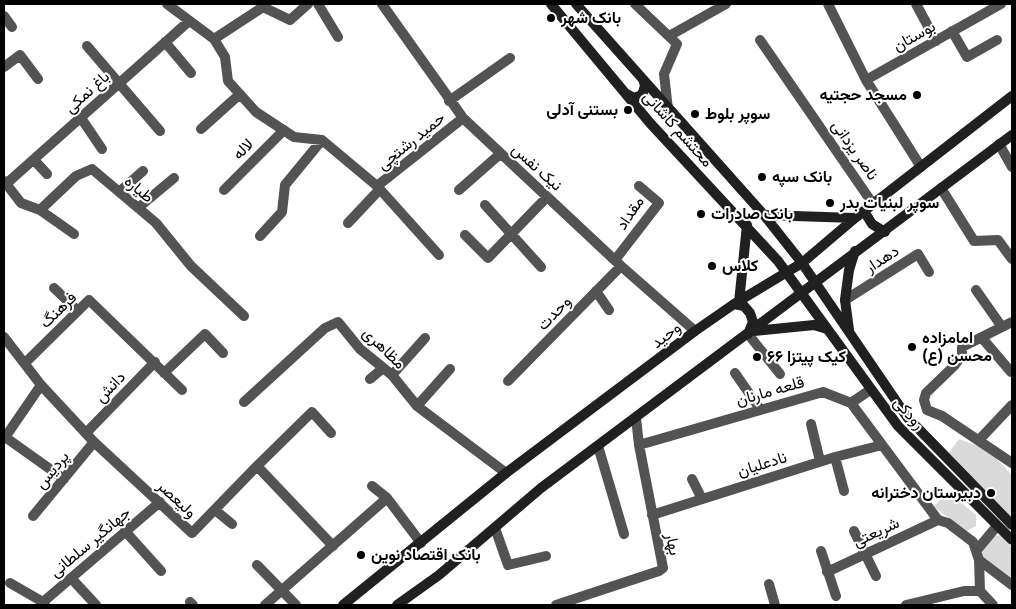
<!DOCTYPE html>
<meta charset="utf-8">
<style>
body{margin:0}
#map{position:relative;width:1016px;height:609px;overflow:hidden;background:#fff;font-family:Ubuntu,sans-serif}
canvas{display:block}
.frame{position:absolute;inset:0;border:5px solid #000;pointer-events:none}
</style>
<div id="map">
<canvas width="1016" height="609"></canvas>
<div class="frame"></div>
</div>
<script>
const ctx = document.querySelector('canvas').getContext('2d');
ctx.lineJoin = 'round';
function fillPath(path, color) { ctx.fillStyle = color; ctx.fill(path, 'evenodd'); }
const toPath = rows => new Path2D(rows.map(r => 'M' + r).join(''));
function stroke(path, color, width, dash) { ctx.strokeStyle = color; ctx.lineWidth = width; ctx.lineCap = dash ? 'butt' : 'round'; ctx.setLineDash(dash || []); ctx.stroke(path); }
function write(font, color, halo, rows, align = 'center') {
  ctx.font = font + ' Ubuntu,Vazirmatn,sans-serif'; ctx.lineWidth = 4; ctx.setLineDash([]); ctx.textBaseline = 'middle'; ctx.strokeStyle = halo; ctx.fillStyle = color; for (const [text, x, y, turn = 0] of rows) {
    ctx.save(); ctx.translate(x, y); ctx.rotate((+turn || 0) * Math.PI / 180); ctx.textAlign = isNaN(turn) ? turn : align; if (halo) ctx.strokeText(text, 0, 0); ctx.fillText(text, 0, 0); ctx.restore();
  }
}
fillPath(toPath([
 [959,439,988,450,1012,475,1012,518,948,454],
 [947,491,976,515,976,526,967,531,934,507],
 [1000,535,1012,548,1012,579,983,558,980,552,989,538]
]), '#dadada');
stroke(toPath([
 [167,4,214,39,225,57,228,81,256,112,294,137,322,140,377,186,439,255],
 [318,4,338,37],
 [382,4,463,118,621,266,695,331],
 [635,4,677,44,664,74,668,109],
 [828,4,866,80,921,167],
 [916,4,936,41],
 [4,16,12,27],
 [952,31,967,57,997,40],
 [669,36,726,4],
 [214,39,263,7,290,20,308,4],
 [760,40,873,204],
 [165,42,191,73],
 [87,46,160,131],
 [4,67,20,55,38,79],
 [866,80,1001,4],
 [449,101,510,58],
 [81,118,102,149],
 [201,129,240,94],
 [999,144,1012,167],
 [34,160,47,174],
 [4,181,21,203,40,210,76,176,92,169,156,223,191,266,244,316],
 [6,184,188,22],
 [377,186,463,118],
 [941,188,974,241,998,240,1012,259],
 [224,190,284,130],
 [459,190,500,154],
 [119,192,143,171],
 [485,205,541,267],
 [138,208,174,178],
 [40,210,74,234],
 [348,223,380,189],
 [465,235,488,258,547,197],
 [260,236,282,212,285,185,322,140],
 [615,260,659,203,639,186],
 [54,288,78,311],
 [976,290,1002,327],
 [596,291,609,310],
 [845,300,918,254,929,272],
 [1012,322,962,347,962,355,954,366,926,393,924,400,927,410,942,416,1012,463],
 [748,334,780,374],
 [4,337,41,385,94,442,192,533,257,466,333,546],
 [982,338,1011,372],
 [25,363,89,300,182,390],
 [164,373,205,334,223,353],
 [735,373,760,409],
 [392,375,425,338],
 [370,379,382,369],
 [508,381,621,266],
 [244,402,325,328,338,322,360,349,392,375,417,406,506,473],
 [851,403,870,390],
 [417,406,450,369],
 [636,418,639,445,823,392,851,403,938,520],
 [811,424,820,461],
 [86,433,155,362],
 [5,437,64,479],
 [4,439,41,385],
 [979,440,1012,405],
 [598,446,624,534],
 [835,457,844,491],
 [257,466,312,412,331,433],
 [692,479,702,499],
 [372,486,387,498,421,543],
 [215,510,232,524],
 [652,515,835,457,882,445],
 [33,516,94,442],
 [938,520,948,523,973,542,979,560,980,591,993,605],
 [495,528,508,565,546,556],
 [125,531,161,571],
 [854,531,876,576],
 [821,551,836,596],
 [976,551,997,526],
 [979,560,1012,585],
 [257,565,296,605],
 [827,572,938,520],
 [71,578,96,605],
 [10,583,43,602],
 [769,584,775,605],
 [190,602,193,605],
 [45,605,43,602,160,502],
 [265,605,387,498],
 [556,605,659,571,663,568,639,445],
 [906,605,964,591,980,591]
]), '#535353', 10);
stroke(toPath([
 [551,4,650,123,778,261,898,426,1012,540],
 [576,4,764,215,802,263,907,417,1012,525],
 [627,94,634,98,642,95,645,86,644,82],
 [864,211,872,224,885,232],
 [764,215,855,218],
 [739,302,747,225],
 [734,304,744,306,750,313,753,322,748,334],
 [849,330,845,300,849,270,855,251],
 [754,331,814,325,827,329],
 [343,605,506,473,695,331,734,304,802,263,855,218,1012,96],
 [397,605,439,575,541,488,1012,135]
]), '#202020', 10);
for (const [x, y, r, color] of [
 [551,18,5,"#000"],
 [917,95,5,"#000"],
 [628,110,5,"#000"],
 [695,114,5,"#000"],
 [762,177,5,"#000"],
 [830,203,5,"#000"],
 [701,214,5,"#000"],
 [712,266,5,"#000"],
 [912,347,5,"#000"],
 [757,357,5,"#000"],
 [991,493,5,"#000"],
 [361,555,5,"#000"]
]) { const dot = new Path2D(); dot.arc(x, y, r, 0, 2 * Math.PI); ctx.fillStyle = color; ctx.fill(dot); stroke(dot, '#fff', 2); }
write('bold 16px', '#000', '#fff', [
 ["بانک شهر",561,18],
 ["مسجد حجتیه",907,95,"right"],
 ["بستنی آدلی",618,110,"right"],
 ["سوپر بلوط",705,114],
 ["بانک سپه",772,177],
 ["سوپر لبنیات بدر",840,203],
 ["بانک صادرات",711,214],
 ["کلاس",722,266],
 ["امامزاده",922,338],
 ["محسن (ع)",922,356],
 ["کیک پیتزا ۶۶",767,357],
 ["دبیرستان دخترانه",981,493,"right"],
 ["بانک اقتصاد نوین",371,555]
], 'left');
write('16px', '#000', '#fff', [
 ["بوستان",914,36,-29],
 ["باغ نمکی",87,92,-42],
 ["محتشم کاشانی",678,129,48],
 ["حمید رشتچی",411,141,-39],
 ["لاله",243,149,-45],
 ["ناصر یزدانی",855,150,55],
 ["نیک نفس",537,167,42],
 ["طیاره",139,189,40],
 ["مقداد",630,213,-56],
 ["دهدار",882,259,-33],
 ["فرهنگ",58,310,-44],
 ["وحدت",554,313,-46],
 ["وحید",666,335,-38],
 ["مظاهری",384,348,44],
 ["دانش",110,387,-46],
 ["قلعه مارنان",770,391,-16],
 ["رودکی",909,413,49],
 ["نادعلیان",762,464,-17],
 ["پردیس",52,470,-51],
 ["ولیعصر",177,499,43],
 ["شریعتی",876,532,-25],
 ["جهانگیر سلطانی",90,542,-40],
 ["بهار",673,544,78]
]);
</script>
